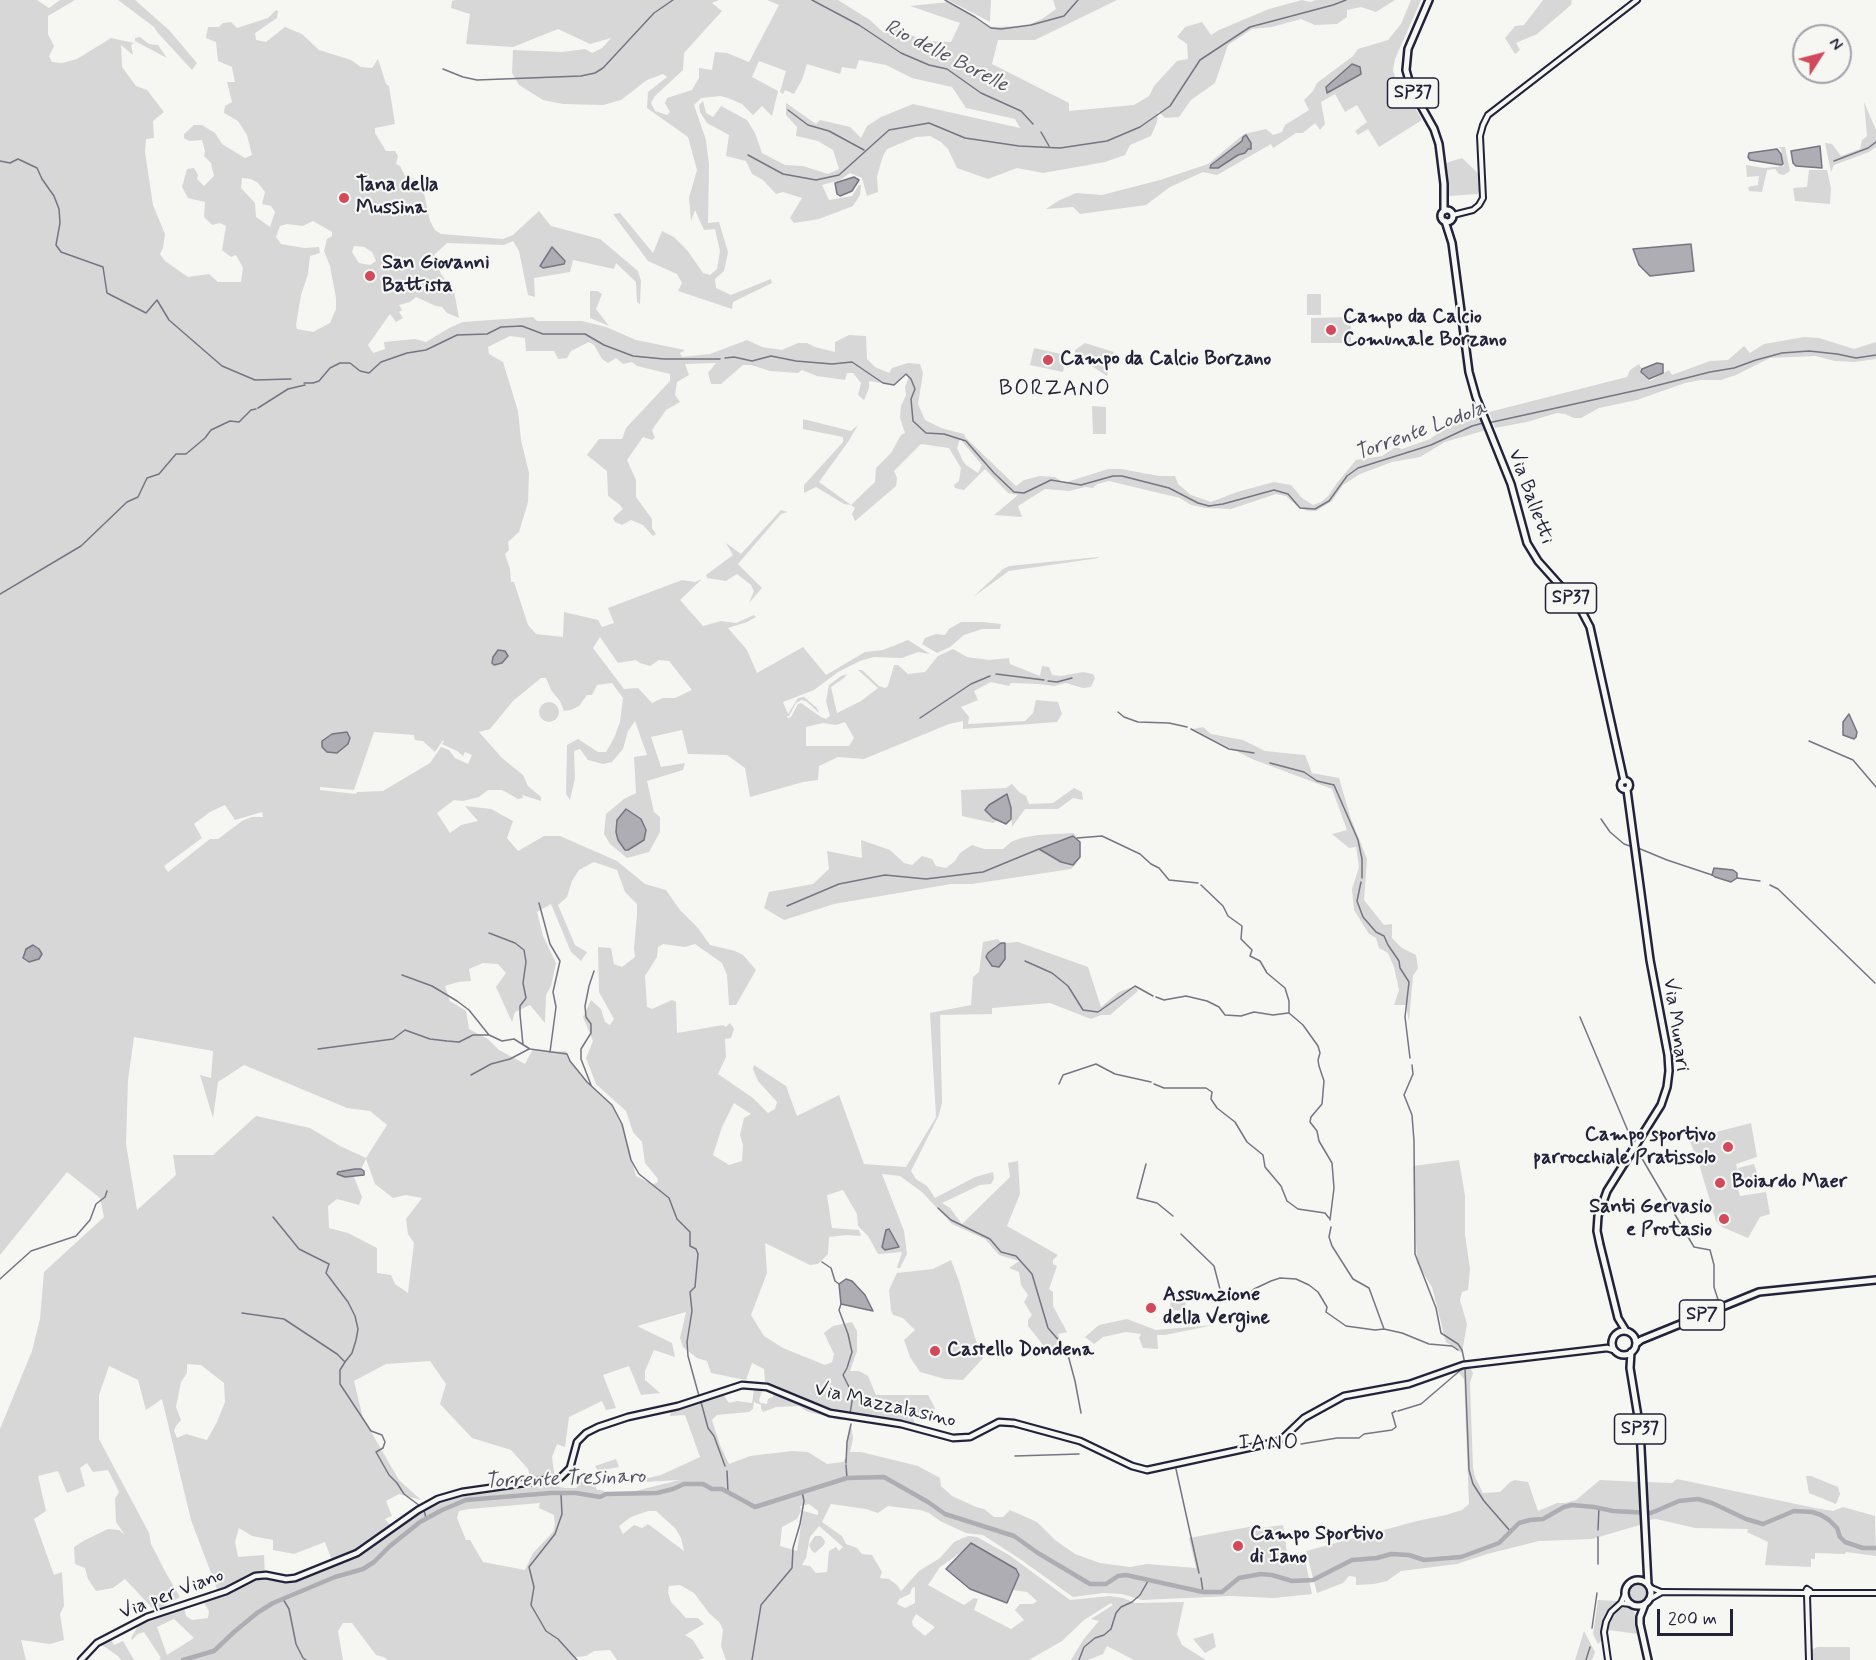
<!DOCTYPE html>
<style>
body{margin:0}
#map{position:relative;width:1876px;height:1660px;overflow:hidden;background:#f6f6f2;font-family:Mynerve,sans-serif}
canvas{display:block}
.north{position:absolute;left:1792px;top:24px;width:60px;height:60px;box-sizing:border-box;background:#f6f6f2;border:2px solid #a1a1a9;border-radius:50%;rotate:54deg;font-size:16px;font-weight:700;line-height:24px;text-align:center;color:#22223b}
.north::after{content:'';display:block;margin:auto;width:21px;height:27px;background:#d1495b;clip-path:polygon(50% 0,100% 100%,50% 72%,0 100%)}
.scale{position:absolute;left:1657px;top:1609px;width:76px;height:27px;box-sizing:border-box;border:3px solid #22223b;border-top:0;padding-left:8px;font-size:18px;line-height:21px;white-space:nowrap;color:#22223b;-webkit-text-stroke:4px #f6f6f2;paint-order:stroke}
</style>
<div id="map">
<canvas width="1876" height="1660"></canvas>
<div class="north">N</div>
<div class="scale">200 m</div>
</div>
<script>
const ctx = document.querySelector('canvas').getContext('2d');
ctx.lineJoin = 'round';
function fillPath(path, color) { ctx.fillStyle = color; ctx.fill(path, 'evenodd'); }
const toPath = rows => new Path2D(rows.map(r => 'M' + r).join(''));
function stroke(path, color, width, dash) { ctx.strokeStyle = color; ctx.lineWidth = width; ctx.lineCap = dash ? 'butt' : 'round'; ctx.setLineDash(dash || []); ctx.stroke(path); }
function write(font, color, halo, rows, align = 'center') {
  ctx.font = font + ' Mynerve,sans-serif'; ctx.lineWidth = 4.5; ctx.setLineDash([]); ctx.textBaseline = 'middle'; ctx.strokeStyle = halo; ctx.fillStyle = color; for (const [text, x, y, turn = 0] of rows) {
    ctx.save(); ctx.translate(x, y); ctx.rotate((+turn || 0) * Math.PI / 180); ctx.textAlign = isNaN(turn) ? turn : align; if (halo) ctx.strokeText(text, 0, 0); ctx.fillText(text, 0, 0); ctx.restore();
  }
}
fillPath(toPath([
 [0,0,37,0,49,8,60,0,75,0,48,16,48,34,54,46,49,56,52,62,62,63,77,59,111,38,134,43,131,45,133,55,121,45,122,67,136,86,147,90,164,112,153,121,154,138,146,139,145,152,153,205,165,234,163,248,160,254,165,261,188,277,209,274,218,282,241,282,243,268,236,255,231,257,222,250,226,226,220,223,212,225,204,217,205,202,188,198,182,187,187,169,194,168,198,175,197,179,204,186,214,176,211,163,204,156,205,151,202,140,189,141,184,138,184,134,194,125,202,125,215,133,222,144,245,158,252,155,247,135,238,121,224,113,225,106,232,102,227,82,235,82,232,67,218,61,216,42,206,38,208,27,219,27,223,23,231,22,237,28,268,18,276,10,278,11,277,18,255,33,256,40,266,42,285,27,302,34,319,50,351,60,361,67,372,68,378,59,386,84,389,86,395,124,375,128,375,133,386,151,395,151,398,156,396,164,400,166,405,176,416,179,423,189,430,221,435,230,441,234,503,239,513,235,539,211,551,226,600,239,638,271,641,281,640,304,637,302,636,282,616,263,614,269,573,260,570,272,534,278,535,297,528,295,519,251,513,241,504,245,447,243,434,255,441,274,454,291,459,318,447,313,442,307,436,306,416,297,410,302,399,305,402,310,399,312,403,318,396,322,390,314,368,345,373,353,385,349,384,342,415,339,426,342,451,327,463,322,533,317,537,321,582,321,606,327,636,340,685,350,680,353,682,357,710,354,747,340,762,347,782,350,798,343,807,343,815,347,835,352,835,342,849,335,866,336,867,359,875,367,889,373,892,368,908,363,920,364,923,373,918,404,925,420,941,428,964,434,966,438,1016,486,1024,480,1040,476,1055,477,1064,483,1108,469,1121,469,1159,476,1175,476,1178,484,1191,495,1211,502,1237,492,1274,482,1291,485,1302,498,1313,505,1321,502,1328,496,1337,483,1356,460,1382,456,1396,447,1402,449,1430,439,1444,429,1479,416,1486,430,1445,442,1420,457,1392,462,1360,474,1343,485,1332,501,1316,511,1308,511,1298,507,1286,496,1276,494,1231,509,1206,508,1191,505,1180,498,1109,481,1097,484,1093,488,1085,487,1069,491,1045,489,1018,506,1022,517,994,515,1018,495,1008,493,985,469,964,490,955,488,954,485,959,481,961,468,949,448,921,444,894,471,897,478,896,486,855,521,852,514,855,508,851,505,844,504,816,487,804,493,804,485,843,442,843,437,803,429,803,419,851,431,858,425,848,442,819,482,851,505,875,482,876,468,891,453,901,435,905,433,900,418,901,406,906,395,905,387,909,377,905,374,894,385,869,381,869,388,864,400,858,395,861,383,853,373,847,373,845,380,817,376,802,370,798,373,770,371,751,365,743,365,721,384,711,384,708,373,716,363,685,364,689,375,677,382,675,395,680,402,666,410,652,430,655,438,652,440,643,437,627,460,636,480,636,497,652,519,652,528,656,534,653,536,643,525,631,520,622,525,615,522,613,518,623,509,619,504,608,496,607,471,587,455,599,439,622,439,626,428,670,381,670,374,637,366,632,362,623,364,616,358,608,363,602,359,594,345,589,342,571,351,567,358,558,359,554,351,526,351,525,338,510,336,488,347,489,354,503,362,518,411,521,440,529,473,528,502,519,532,508,542,509,550,505,554,510,569,511,582,514,582,528,625,536,634,563,637,564,612,598,620,602,627,614,623,608,608,682,580,695,582,702,579,680,600,703,626,721,621,736,623,754,615,756,617,747,622,728,628,747,650,757,673,803,647,826,675,865,652,883,650,908,640,930,654,918,652,902,658,874,657,860,661,838,672,814,690,783,702,788,714,798,698,804,697,817,708,819,713,806,701,801,700,796,703,789,716,787,716,788,718,791,717,798,704,801,703,821,717,826,719,830,716,826,701,829,685,841,676,847,674,844,678,831,687,837,713,861,701,878,688,858,670,862,670,879,686,885,688,888,686,894,665,898,665,908,674,925,672,938,656,953,649,967,657,989,660,1009,658,1010,664,1040,676,1042,666,1049,667,1052,675,1061,676,1083,672,1093,674,1095,678,1091,687,1083,688,1066,683,1054,686,1039,684,1011,683,1009,686,991,682,974,691,978,700,961,707,969,717,968,724,1025,721,1033,713,1036,700,1058,702,1062,714,1057,722,963,729,963,721,949,724,864,759,838,757,819,766,818,780,803,782,750,797,745,768,727,755,688,754,682,730,651,737,661,767,685,763,683,770,647,781,654,812,660,817,660,832,649,852,627,858,610,844,604,834,606,814,624,799,636,793,634,757,647,755,635,721,628,731,623,749,612,762,603,764,588,760,580,749,574,751,575,778,570,800,566,794,567,745,578,739,598,752,606,752,614,738,620,722,623,698,612,683,597,685,592,695,587,695,579,706,571,710,564,711,560,701,551,690,546,678,541,678,513,701,490,729,479,732,502,758,523,775,528,786,541,797,541,801,522,795,523,798,518,799,502,790,488,790,479,797,463,801,454,800,437,813,450,833,461,825,478,821,465,806,491,809,513,821,507,838,518,851,544,836,560,836,617,861,645,884,666,890,680,910,698,928,710,945,735,951,743,955,756,970,736,1005,729,1005,727,975,722,963,695,944,685,947,663,944,658,947,657,957,645,976,647,1007,652,1009,672,1000,676,1002,677,1033,723,1025,726,1027,730,1023,734,1029,731,1038,725,1039,726,1057,718,1074,753,1098,768,1113,775,1109,777,1102,758,1081,753,1069,754,1065,786,1086,797,1116,839,1095,864,1164,906,1167,936,1117,930,1013,971,1005,973,977,979,972,983,942,998,939,1001,943,995,946,986,957,1005,959,1005,943,1018,942,1088,967,1101,1007,1119,992,1135,986,1138,991,1110,1015,1101,1015,1091,1019,1050,1003,992,1008,992,1014,940,1015,942,1103,939,1115,911,1171,916,1179,927,1186,935,1198,975,1177,993,1172,994,1179,991,1184,980,1185,942,1203,950,1208,962,1224,1010,1177,1008,1163,1018,1161,1020,1194,1007,1226,1058,1255,1053,1260,1053,1264,1057,1266,1049,1289,1053,1292,1053,1306,1067,1332,1058,1334,1061,1343,1051,1351,1048,1351,1028,1326,1028,1320,1032,1315,1024,1302,1028,1295,1021,1285,1019,1272,1009,1268,1019,1261,999,1255,985,1239,952,1224,922,1192,900,1176,882,1174,904,1231,907,1254,900,1268,897,1268,902,1252,878,1254,868,1236,858,1226,857,1214,843,1190,827,1195,832,1228,859,1230,861,1236,846,1235,829,1237,828,1254,818,1264,810,1265,765,1243,767,1273,751,1315,764,1336,783,1348,825,1365,832,1362,834,1354,824,1333,833,1326,852,1322,857,1331,857,1351,850,1371,859,1371,868,1376,876,1395,928,1395,935,1408,932,1412,911,1413,916,1426,894,1420,853,1415,821,1408,765,1382,764,1369,752,1363,746,1380,711,1373,707,1361,697,1358,683,1347,680,1338,686,1312,637,1326,672,1343,675,1357,654,1350,645,1371,645,1380,660,1393,641,1395,629,1366,603,1375,616,1408,606,1410,602,1401,569,1417,565,1447,557,1444,552,1457,555,1480,532,1484,528,1469,511,1450,472,1438,440,1404,446,1384,430,1361,386,1364,354,1381,363,1418,399,1480,421,1500,399,1494,386,1501,392,1516,385,1519,393,1528,383,1538,414,1515,435,1505,464,1496,550,1485,565,1488,577,1488,576,1482,589,1480,593,1481,597,1490,602,1490,610,1495,631,1492,680,1480,644,1482,644,1479,661,1475,700,1457,685,1415,670,1416,671,1411,723,1394,729,1403,737,1401,752,1403,754,1389,763,1388,759,1400,760,1403,767,1404,768,1399,773,1397,774,1390,823,1413,852,1419,839,1420,806,1411,799,1406,776,1407,763,1412,761,1409,761,1405,754,1402,753,1409,749,1412,717,1415,712,1420,720,1445,729,1464,750,1456,792,1451,808,1452,827,1464,843,1462,846,1457,847,1442,851,1424,853,1439,850,1452,861,1452,918,1466,940,1478,941,1486,952,1496,976,1507,984,1509,994,1517,1003,1517,1010,1510,1037,1522,1055,1540,1075,1554,1100,1563,1130,1567,1147,1564,1196,1568,1189,1538,1259,1525,1260,1528,1283,1525,1288,1560,1304,1554,1312,1594,1274,1598,1231,1596,1142,1600,1122,1594,1103,1593,1073,1597,1020,1559,983,1535,966,1533,940,1521,929,1513,920,1510,888,1506,878,1513,866,1509,831,1504,822,1522,842,1536,846,1544,857,1548,862,1554,872,1555,882,1572,880,1578,889,1579,897,1585,901,1591,919,1571,940,1558,954,1542,968,1536,977,1537,1009,1555,1070,1600,1110,1596,1123,1598,1135,1603,1184,1602,1177,1634,1182,1645,1206,1660,1134,1660,1107,1646,1103,1654,1088,1660,1071,1660,1083,1640,1099,1621,1091,1619,1113,1605,1111,1603,1084,1620,1062,1641,1029,1660,726,1660,721,1646,723,1630,720,1623,709,1613,694,1593,680,1585,669,1586,668,1592,671,1602,686,1618,698,1618,704,1624,685,1635,693,1640,704,1658,698,1660,617,1660,610,1650,594,1651,586,1656,576,1657,577,1660,388,1660,384,1657,376,1655,352,1623,343,1623,338,1631,343,1660,159,1660,161,1658,144,1632,138,1634,132,1640,131,1638,141,1621,184,1607,186,1616,192,1620,208,1618,209,1611,203,1601,220,1597,191,1520,162,1399,146,1410,138,1380,109,1366,99,1395,99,1439,149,1533,151,1544,166,1573,180,1597,155,1611,125,1579,113,1588,96,1591,88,1579,85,1568,75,1564,74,1547,85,1540,108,1529,119,1530,125,1535,116,1522,115,1499,119,1492,108,1470,93,1472,87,1463,80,1468,85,1486,67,1493,58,1471,38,1476,46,1511,34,1519,54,1575,62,1572,64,1606,60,1614,64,1640,50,1644,21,1640,26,1660,0,1660,0,1429,32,1351,40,1319,44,1272,104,1217,100,1198,67,1172,0,1255],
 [242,178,251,179,258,183,265,192,262,204,271,206,275,212,270,227,256,217,255,203,241,188],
 [313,221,332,232,332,236,327,239,324,251,330,266,336,298,336,309,330,323,313,332,297,329,296,325,301,295,308,274,310,256,320,253,319,247,304,248,281,244,276,237,280,226,287,224,303,226],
 [354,246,364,247,372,252,376,261,370,265,359,263,352,252],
 [960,439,982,465,978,473,966,465,963,461,957,448],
 [600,637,618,663,636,660,640,663,650,666,659,660,669,661,692,690,675,698,663,698,652,703,638,688,624,689,593,648],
 [845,722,854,738,849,746,806,746,806,727,823,723,836,725],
 [374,732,414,735,415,740,423,741,435,752,443,740,444,741,442,744,457,751,463,756,465,752,472,755,468,764,455,758,449,750,441,747,430,763,383,791,357,792,356,794,320,790,320,787,354,790],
 [225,805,235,820,262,812,263,817,252,817,242,821,218,839,210,839,168,872,164,866,202,838,194,824,210,812],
 [626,809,641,819,644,840],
 [594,862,617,870,625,892,637,904,637,914,634,948,635,957,622,967,614,964,611,948,598,947,599,992,614,1019,610,1025,605,1022,601,1009,591,1000,583,1017,593,1041,586,1058,596,1084,626,1111,633,1132,642,1142,645,1163,658,1179,657,1183,652,1184,636,1176,622,1124,612,1105,580,1075,570,1061,566,1051,550,1052,533,1049,525,1064,499,1050,488,1039,469,1029,466,1011,450,1001,445,986,458,982,471,981,469,969,483,963,498,964,506,973,496,987,512,1022,515,1012,530,1005,545,1023,546,995,551,986,556,963,543,936,537,912,551,904,571,952,581,961,587,952,575,945,558,905,567,897,572,881,579,870],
 [134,1037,213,1051,211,1078,200,1075,213,1118,218,1082,244,1065,347,1108,370,1111,387,1125,366,1158,340,1146,310,1128,256,1116,213,1155,173,1155,176,1175,137,1210,126,1144,128,1080],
 [734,1103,751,1114,744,1118,740,1135,743,1145,742,1161,729,1165,713,1155,722,1127],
 [366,1159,375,1184,393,1198,406,1195,422,1198,406,1219,408,1234,414,1243,408,1293,395,1284,391,1275,377,1273,377,1248,348,1233,329,1228,328,1206,337,1199,359,1205,362,1197,354,1177,343,1171,361,1169],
 [187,1364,201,1365,224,1383,225,1402,217,1422,207,1440,186,1434,177,1438,174,1431,176,1426,181,1420,176,1407,181,1382,187,1373],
 [540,1503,539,1508,554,1515,555,1525,553,1532,533,1553,525,1570,483,1562,470,1540,466,1540,457,1518,459,1511,469,1509],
 [809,1504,818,1511,818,1515,803,1511,797,1551,780,1546,782,1527,797,1519,801,1511,800,1506],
 [648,1511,656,1511,675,1528,681,1538,684,1551,648,1524,642,1528,634,1525,623,1534,619,1526,631,1517],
 [819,1526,843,1547,839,1551,836,1547,829,1551,827,1572,816,1573,810,1566,802,1565,806,1558,810,1537],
 [239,1528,252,1536,273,1540,273,1550,294,1554,325,1542,334,1566,294,1581,282,1581,265,1577,264,1555,238,1557,235,1542],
 [971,1543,978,1546,1019,1576,1013,1590,1027,1592,1037,1601,1033,1604,1020,1604,1015,1610,1024,1620,1011,1629,974,1610,978,1599,974,1598,964,1605,928,1585,940,1567,963,1551],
 [915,1587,915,1603,905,1608,897,1604,899,1599,910,1594,912,1588],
 [916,1614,935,1627,925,1636,913,1626,912,1621],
 [174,1619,194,1638,167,1655,157,1627],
 [118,0,135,0,169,30,197,63,192,70,158,33,154,27],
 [456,0,719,0,712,3,722,11,684,53,683,70,655,96,651,103,655,111,667,115,670,112,665,103,667,98,692,90,699,78,699,68,712,70,715,52,727,53,749,62,779,5,767,0,838,0,870,20,884,33,894,26,923,41,951,42,960,23,910,6,949,2,990,27,1026,26,1042,19,1056,9,1053,0,1117,0,1035,40,998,40,992,64,1069,103,1069,111,1134,105,1149,96,1154,86,1177,61,1188,59,1187,44,1177,37,1185,27,1202,22,1211,35,1219,30,1269,9,1302,0,1310,2,1316,0,1395,0,1376,12,1361,7,1347,10,1347,17,1337,24,1315,25,1301,19,1272,27,1252,29,1228,45,1215,83,1191,100,1179,117,1165,118,1158,111,1157,122,1151,136,1130,145,1125,155,1105,162,1043,173,1017,168,988,179,957,168,948,149,941,142,930,136,916,137,887,149,883,156,877,176,878,192,867,196,862,178,850,173,840,180,822,185,829,200,852,196,859,185,861,185,860,195,853,206,819,219,794,223,790,218,802,198,783,192,776,194,763,180,752,174,746,161,726,156,729,135,707,123,700,112,699,105,703,101,706,113,713,117,721,106,747,120,755,133,762,153,785,165,803,166,828,174,839,169,833,150,818,141,796,136,797,127,786,115,786,103,816,124,820,120,850,127,861,138,867,126,881,117,913,104,1020,128,1015,119,966,108,952,87,912,78,886,65,859,60,856,69,842,67,840,74,807,64,802,80,794,94,785,90,783,94,780,92,786,71,759,61,752,77,778,91,772,116,762,106,753,115,742,104,728,98,720,96,701,98,694,105,706,140,709,165,708,223,719,222,728,252,724,271,715,279,716,288,731,295,771,279,772,283,733,302,732,309,678,291,682,283,677,274,648,261,613,214,620,213,653,253,662,231,674,237,687,250,703,273,710,275,717,269,720,251,715,229,704,230,695,210,691,221,689,198,697,170,688,137,647,108,648,92,667,77,663,74,647,80,621,100,603,105,563,104,543,100,519,85,512,73,513,50,562,52,585,49,592,53,602,48,611,38,590,44,558,29,513,47,466,44,470,14,451,8,452,1],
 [948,0,991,0,990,22],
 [1411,0,1421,0,1395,59,1393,70,1398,88,1412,102,1422,120,1379,147,1368,129,1358,135,1355,131,1367,122,1357,105,1345,112,1335,94,1321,102,1325,124,1320,130,1315,123,1303,133,1296,133,1273,148,1271,144,1217,175,1203,172,1170,187,1146,205,1080,214,1073,207,1046,209,1058,201,1076,193,1102,195,1160,180,1208,164,1244,134,1266,129,1273,135,1282,132,1285,125,1309,110,1304,100,1313,91,1317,83,1353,56,1358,49,1388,40,1401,24],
 [1543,0,1572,0,1571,5,1537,34,1516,43,1520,50,1515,54,1505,38,1515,26,1524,25],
 [140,37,149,44,158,45,167,58,135,41,135,38],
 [1864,102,1876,130,1876,147,1869,152,1834,165,1831,172,1825,143,1832,144,1841,156,1860,149,1862,140,1867,136],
 [1778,147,1785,147,1790,171,1784,175,1779,174,1775,169,1767,170,1762,192,1749,191,1748,187,1758,185,1759,176,1747,177,1746,165,1764,168,1784,166,1781,149],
 [1462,158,1483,178,1484,187,1477,194,1449,196,1446,163],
 [1809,170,1827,170,1831,188,1830,204,1795,201,1793,188,1807,187],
 [590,291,597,291,602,294,596,309,609,326,590,318],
 [1307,294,1321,294,1321,315,1307,315],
 [1351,317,1351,343,1311,343,1311,318],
 [1804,337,1819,338,1854,349,1876,342,1876,359,1854,362,1835,361,1815,356,1770,358,1736,375,1721,380,1701,380,1685,383,1637,400,1599,408,1581,418,1574,418,1565,414,1557,413,1527,422,1495,428,1489,412,1627,377,1630,370,1639,364,1642,369,1642,374,1650,381,1669,370,1672,375,1710,361,1728,360,1744,346,1750,353,1764,344],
 [1085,343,1114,352,1107,376,1075,355,1075,350],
 [1034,348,1066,355,1063,372,1030,365],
 [1092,406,1106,407,1106,434,1093,434],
 [781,510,788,512,781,514,738,564,762,588,749,603,754,591,751,585,737,574,726,581,707,578,706,575,733,555,726,543,741,554],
 [1098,557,1099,558,1009,571,973,597,1003,569,1009,566],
 [961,622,983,622,1001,624,1000,629,982,629,964,635,950,647,937,653,922,644,925,638,936,634,945,635,949,629],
 '539 712a10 10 0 1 1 20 0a10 10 0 1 1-20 0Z',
 [1203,727,1211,734,1243,740,1265,751,1305,755,1312,773,1339,778,1350,816,1367,859,1364,900,1384,925,1392,924,1392,938,1402,948,1416,955,1418,968,1413,976,1409,1021,1406,1005,1394,1005,1399,990,1394,967,1388,953,1379,948,1376,938,1369,934,1354,910,1352,889,1359,867,1356,847,1349,848,1332,834,1347,830,1332,789,1252,759,1193,729],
 [1012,784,1019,792,1026,796,1029,804,1053,803,1074,788,1082,792,1083,800,1073,798,1058,809,1025,809,1012,827,1011,808,1007,794,989,805,986,810,993,818,999,820,993,823,962,816,961,790,1006,788],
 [1074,833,1077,838,1073,836,1039,849,1061,862,1072,865,1077,863,1071,869,972,884,951,884,834,904,784,920,764,908,769,892,813,884,829,869,827,851,862,858,861,840,890,850,904,863,912,865,922,856,932,859,936,866,946,868,955,861,960,853,972,845,984,849,1003,849,1011,842,1021,838,1038,835],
 [1751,1123,1757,1157,1736,1164,1739,1176,1735,1178,1740,1196,1766,1192,1770,1214,1760,1217,1748,1238,1722,1227,1716,1221,1699,1164,1689,1139],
 [1459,1160,1465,1196,1465,1235,1470,1269,1468,1290,1462,1292,1460,1300,1467,1324,1462,1353,1446,1342,1432,1287,1417,1263,1413,1166],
 [1754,1164,1760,1183,1744,1188,1738,1168],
 [951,1260,959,1281,975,1338,983,1358,963,1380,945,1379,920,1372,910,1357,904,1340,915,1330,903,1318,893,1315,891,1310,889,1290,897,1273,933,1269],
 [1171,1294,1186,1295,1185,1311,1170,1310],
 [1127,1319,1156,1330,1214,1325,1165,1335,1157,1335,1158,1349,1143,1348,1139,1338,1141,1334,1126,1332,1103,1337,1094,1344,1085,1337,1099,1325],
 [1469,1366,1473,1373,1470,1383,1473,1468,1475,1477,1483,1493,1500,1492,1510,1482,1515,1480,1528,1482,1538,1511,1557,1503,1565,1503,1576,1500,1600,1480,1642,1482,1643,1524,1592,1539,1539,1541,1487,1554,1457,1564,1401,1571,1387,1581,1374,1584,1356,1585,1356,1577,1349,1576,1343,1583,1317,1593,1306,1551,1417,1521,1446,1515,1462,1510,1469,1504,1464,1379,1459,1373,1460,1368],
 [616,1459,619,1467,598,1471,595,1466],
 [1806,1476,1811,1476,1838,1487,1840,1494,1836,1504,1809,1493],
 [1677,1479,1815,1508,1833,1511,1843,1507,1875,1516,1876,1556,1846,1552,1845,1554,1815,1553,1815,1559,1811,1559,1811,1567,1765,1565,1768,1542,1747,1532,1748,1529,1695,1528,1656,1519,1648,1520,1645,1482,1672,1483],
 [815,1536,821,1536,825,1541,824,1545,815,1553,812,1551,809,1545],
 '1627 1593a11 11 0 1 1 22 0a11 11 0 1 1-22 0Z',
 [1598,1600,1618,1601,1609,1611,1603,1622,1601,1641,1598,1644,1593,1634],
 [1628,1606,1635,1613,1638,1634,1609,1630,1610,1619,1616,1610],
 [1584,1631,1595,1652,1592,1660,1575,1660],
 [1213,1633,1216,1647,1205,1653,1193,1639],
 [110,1637,114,1645,123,1641,134,1660,121,1660,118,1656,99,1643],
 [1817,1647,1850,1647,1850,1660,1811,1660,1810,1651]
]), '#d7d7d7');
const water = toPath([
 [1352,64,1360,67,1361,74,1327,93,1326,87,1352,64],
 [1246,135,1251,143,1251,149,1248,149,1245,153,1238,155,1218,168,1210,168,1211,165,1242,141,1243,137,1246,135],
 [1820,146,1822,168,1796,166,1793,163,1791,151,1820,146],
 [1777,149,1781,154,1783,164,1781,165,1750,160,1748,157,1749,153,1777,149],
 [854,177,859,180,852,191,840,196,837,194,835,183,854,177],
 [1691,244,1694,271,1650,276,1639,265,1633,249,1691,244],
 [552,247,565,261,564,264,543,268,540,266,552,247],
 [1657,363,1663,364,1663,373,1649,379,1641,372,1642,369,1657,363],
 [498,650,505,651,508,656,502,663,494,665,492,663,493,657,498,650],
 [1849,714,1857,732,1856,737,1854,739,1843,735,1843,722,1849,714],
 [347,732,350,738,348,744,337,753,327,752,322,747,322,741,332,734,347,732],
 [1007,794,1011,808,1011,819,1006,824,993,818,985,810,989,805,1007,794],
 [626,809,641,819,646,830,644,840,628,850,625,850,618,840,616,832,617,820,626,809],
 [1073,836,1080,842,1080,857,1073,865,1061,862,1039,849,1073,836],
 [1714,868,1733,870,1737,873,1737,878,1731,882,1715,877,1712,875,1714,868],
 [1001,943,1005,943,1005,959,999,967,992,966,986,957,988,953,1001,943],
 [33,945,39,949,42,954,39,959,29,962,23,958,26,949,33,945],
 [355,1169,361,1169,364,1171,364,1175,345,1177,337,1174,338,1172,355,1169],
 [889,1229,899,1247,885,1250,882,1247,886,1230,889,1229],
 [846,1279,852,1281,865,1295,873,1311,841,1304,839,1284,846,1279],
 [971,1543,1016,1569,1019,1575,1007,1603,970,1589,946,1569,971,1543]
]);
fillPath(water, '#adadb3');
stroke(water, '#757583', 1.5);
stroke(toPath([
 [812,0,859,25,901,53,929,65,947,69,981,93,1021,111,1033,124],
 [945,0,975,17,991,28,1001,29,1031,25,1064,16,1078,0],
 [443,69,463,77,477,80,581,76,595,73,603,68,654,13,673,0],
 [788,110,808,125,829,131,864,150],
 [1041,132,1049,146],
 [748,155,783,174,816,180,839,175,889,130,929,123,965,138,1019,146,1060,148,1107,141,1140,127,1170,106,1200,60,1250,27,1333,5,1346,0],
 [0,161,10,163,18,159,37,168,42,179,54,196,59,209,60,223,56,245,61,252,103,267,107,293,146,313,157,300,169,320,222,366,255,380,291,379],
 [1834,161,1868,148,1876,142],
 [725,358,734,357,752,361,771,356,796,361,832,364,852,362,883,383,894,385,906,374,911,379,915,389,911,399,913,421,926,433,944,434,966,441,994,473,1014,492,1024,493,1051,480,1081,485,1113,476,1122,476,1169,488,1198,503,1209,506,1223,504,1274,490,1288,494,1300,508,1315,509,1329,501,1347,476,1358,468,1431,445,1472,426,1483,423],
 [304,383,313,383,319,381,330,368,340,363,350,363,360,371,369,373,381,362,407,353,426,350,457,335,487,334,501,327,522,326,543,334,585,334,604,345,633,356,664,359,720,359],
 [258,408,288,389,305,385],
 [1488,423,1647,388,1710,372,1734,368,1756,360,1782,353,1809,351,1837,354,1856,358,1876,355],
 [0,594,81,546,127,502,138,497,147,478,159,474,176,454,186,454,205,438,211,430,230,421,239,422,251,410,256,409],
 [996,674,1044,680],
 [1048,681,1057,682,1072,678],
 [1118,712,1124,717,1138,722,1169,723,1187,727],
 [920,718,971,684,990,676],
 [1191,729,1229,749,1254,753],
 [1809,741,1853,760,1876,787],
 [1270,763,1304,772,1317,781,1334,785,1358,840,1362,859,1362,878],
 [1601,819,1610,832,1624,844,1633,847],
 [1077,838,1102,836,1140,854,1151,864,1159,868,1169,880,1198,883],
 [1638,848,1667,860,1712,875],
 [1737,878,1760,881],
 [1361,882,1357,901,1363,917,1376,932,1384,936,1388,945,1399,961,1400,968,1409,982,1405,1017,1410,1058],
 [1201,885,1223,906,1228,916,1242,926,1241,939,1252,950,1250,956,1260,961,1267,973,1285,988,1289,1001,1289,1013,1303,1025,1318,1046,1320,1053,1318,1060,1319,1066,1324,1081,1322,1104,1311,1117,1310,1122,1317,1131,1319,1141,1332,1163,1334,1188,1330,1220],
 [1770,885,1778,889,1875,983],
 [539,903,550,944,560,961,553,992,556,1007,550,1052],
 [787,906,839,884,885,875,926,879,983,872,1039,849],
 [489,933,515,943,524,950,526,962,523,983,526,998,520,1006,520,1014,523,1045],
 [1025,961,1052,973,1068,986,1083,1010,1098,1012,1135,986,1153,996],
 [402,975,432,986,457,1001,469,1010,489,1035,502,1041,514,1039,530,1049,567,1054,570,1061,587,1082,612,1105,622,1124,631,1160,639,1174,669,1198,677,1219,690,1232,690,1246,696,1249,698,1254,695,1287,690,1292,692,1311,687,1342,688,1356,699,1396],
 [1156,997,1164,1000,1186,996,1207,1001,1219,1007,1225,1015,1241,1016,1254,1012,1273,1015,1288,1013],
 [1580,1017,1633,1143],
 [318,1049,393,1039,405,1030,430,1039,447,1041,459,1042,473,1035,489,1035],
 [1412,1065,1413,1074,1404,1095,1412,1115,1414,1141,1415,1254,1436,1308,1441,1333,1458,1344,1462,1350,1465,1364],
 [471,1075,491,1064,510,1059,529,1049],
 [1059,1084,1063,1075,1096,1064,1115,1074,1151,1082],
 [1154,1084,1164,1088,1206,1088,1212,1092,1211,1099,1217,1108,1235,1122,1247,1142,1263,1155,1265,1167,1281,1186,1287,1201,1298,1209,1325,1213,1329,1218],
 [591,1085,581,1059,581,1049,591,1033,591,1024,586,1017,585,1006,589,986,594,971],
 [1637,1150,1694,1247,1710,1250,1714,1265,1714,1287,1720,1306],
 [1146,1164,1137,1198,1157,1203,1173,1216],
 [938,1208,951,1220,990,1239,1001,1252,1016,1256,1032,1274,1048,1328,1062,1344,1066,1353],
 [273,1217,299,1249,329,1264,326,1273,348,1302,355,1316,358,1329,356,1340,352,1353,345,1362],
 [1331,1227,1329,1237,1332,1246,1353,1279,1369,1288,1384,1329,1402,1333,1429,1344,1452,1346,1458,1350],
 [1181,1234,1214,1266,1221,1293,1226,1296,1244,1295],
 [822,1262,831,1268,835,1281,839,1284],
 [0,1279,31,1251,76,1236,90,1220,96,1204,105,1197,107,1191],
 [1248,1295,1254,1289,1271,1281,1280,1278,1296,1279,1309,1285,1318,1292,1327,1307,1326,1312,1346,1326,1375,1330,1384,1329],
 [841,1304,839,1310,848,1334,852,1352,847,1368,843,1375,853,1395,850,1414],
 [242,1313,284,1319,337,1354,345,1362,340,1370,340,1384,371,1431,382,1435,385,1442,383,1448,376,1452,389,1475,397,1483,404,1494,420,1506],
 [1068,1355,1075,1381,1081,1413],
 [1465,1368,1469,1470,1473,1484,1484,1501,1511,1532],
 [701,1402,708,1428,714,1436,725,1466],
 [1398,1411,1421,1404,1463,1368],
 [1301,1444,1337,1438,1359,1438,1364,1434,1392,1430,1396,1427,1392,1413,1396,1411],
 [1015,1456,1079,1454],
 [846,1463,847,1442,851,1424],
 [846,1465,847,1478],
 [1176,1469,1199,1573],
 [727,1471,728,1492],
 [561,1494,562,1514,555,1534,529,1567,534,1587,531,1605,546,1631,558,1639,577,1660],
 [424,1510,426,1518],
 [1598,1530,1599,1507],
 [1598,1564,1598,1537],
 [1201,1578,1203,1592],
 [283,1599,289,1609,296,1644,303,1658,306,1660],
 [1592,1628,1597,1593],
 [752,1660,761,1605,792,1568,793,1548,800,1524,804,1501,802,1491],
 [1079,1660,1084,1647,1095,1638,1104,1635,1111,1629,1116,1613,1121,1607,1132,1602,1140,1595,1148,1581],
 [1586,1660,1590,1647]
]), '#757583', 1.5);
stroke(toPath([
 [183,1660,214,1651,234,1632,257,1613,273,1603,335,1577,363,1569,374,1562,390,1546,420,1522,442,1510,466,1500,551,1493,576,1493,600,1497,606,1494,657,1493,673,1489,684,1484,703,1484,712,1489,722,1489,755,1507,847,1478,884,1477,928,1502,945,1514,1014,1536,1038,1553,1090,1584,1106,1584,1118,1576,1126,1575,1203,1592,1222,1592,1239,1578,1261,1574,1272,1575,1292,1581,1313,1580,1352,1560,1377,1558,1391,1554,1409,1555,1424,1560,1461,1557,1499,1543,1519,1523,1530,1520,1543,1519,1564,1507,1572,1505,1594,1507,1613,1511,1651,1513,1679,1501,1698,1499,1712,1503,1746,1519,1763,1524,1794,1511,1812,1512,1821,1515,1829,1520,1837,1528,1840,1537,1845,1542,1863,1548,1876,1548]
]), '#adadb3', 4.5);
const tertiary = toPath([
 [1453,215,1473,210,1479,205,1483,198,1480,136,1483,125,1488,115,1637,0],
 [1649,1587,1661,1592],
 [1807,1589,1810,1591,1808,1595,1805,1593,1807,1589],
 [1810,1593,1876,1593],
 [1807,1595,1809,1660],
 [1648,1600,1662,1592,1805,1593],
 [1621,1603,1631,1604],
 [1608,1660,1604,1632,1606,1622,1611,1612,1621,1603,1625,1594]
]);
const secondary = toPath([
 [81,1660,97,1643,147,1617,226,1591,255,1576,266,1575,286,1579,295,1578,357,1553,418,1510,438,1499,462,1492,560,1478,570,1468,577,1442,586,1433,598,1427,628,1417,678,1406,742,1385,767,1387,830,1413,901,1424,953,1438,970,1437,999,1422,1014,1423,1080,1441,1132,1466,1147,1470,1276,1442,1284,1437,1304,1418,1344,1396,1409,1384,1463,1365,1607,1348,1614,1350]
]);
const primary = toPath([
 [1429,0,1408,49,1406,70,1411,88,1434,129,1439,144,1444,184,1444,211],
 '1441 216a6 6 0 1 1 12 0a6 6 0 1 1-12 0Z',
 [1445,221,1452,243,1469,372,1476,397,1511,484,1527,543,1538,561,1580,608,1590,627,1624,781],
 '1620.5 785a4.5 4.5 0 1 1 9 0a4.5 4.5 0 1 1-9 0Z',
 [1626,1331,1618,1318,1600,1245,1597,1231,1598,1216,1607,1191,1661,1105,1667,1087,1669,1071,1668,1055,1650,960,1627,790],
 '1612 1343a12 12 0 1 1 24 0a12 12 0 1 1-24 0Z',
 [1636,1344,1641,1340,1759,1292,1876,1280],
 [1631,1352,1630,1368,1640,1429,1648,1585],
 '1625 1593a13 13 0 1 1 26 0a13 13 0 1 1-26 0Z',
 [1645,1604,1640,1617,1640,1624,1648,1660]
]);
stroke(tertiary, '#22223b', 8);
stroke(secondary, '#22223b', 9);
stroke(primary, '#22223b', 10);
stroke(tertiary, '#f6f6f2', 4);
stroke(secondary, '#f6f6f2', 4.5);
stroke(primary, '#f6f6f2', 5);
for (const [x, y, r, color] of [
 [344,198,6,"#d1495b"],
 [370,276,6,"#d1495b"],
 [1331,330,6,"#d1495b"],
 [1048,360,6,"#d1495b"],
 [1728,1147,6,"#d1495b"],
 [1720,1183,6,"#d1495b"],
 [1724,1219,6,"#d1495b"],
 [1151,1308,6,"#d1495b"],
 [935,1351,6,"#d1495b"],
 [1238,1546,6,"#d1495b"]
]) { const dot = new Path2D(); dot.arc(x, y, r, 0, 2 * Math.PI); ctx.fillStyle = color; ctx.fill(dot); stroke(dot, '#f6f6f2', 2); }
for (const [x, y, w] of [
 [1413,93,51],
 [1571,598,51],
 [1702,1315,45],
 [1640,1429,51]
]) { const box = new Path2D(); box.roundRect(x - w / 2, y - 15, w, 30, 4.5); ctx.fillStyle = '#f6f6f2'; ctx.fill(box); stroke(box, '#22223b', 1.5); }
write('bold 18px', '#22223b', null, [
 ["SP37",1413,93],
 ["SP37",1571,598],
 ["SP7",1702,1315],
 ["SP37",1640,1429]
]);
write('bold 20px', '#22223b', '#f6f6f2', [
 ["Tana della",356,186],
 ["Mussina",356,209],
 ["San Giovanni",382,264],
 ["Battista",382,287],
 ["Campo da Calcio",1343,318],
 ["Comunale Borzano",1343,341],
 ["Campo da Calcio Borzano",1060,360],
 ["Campo sportivo",1716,1136,"right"],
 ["parrocchiale Pratissolo",1716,1159,"right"],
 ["Boiardo Maer",1732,1183],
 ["Santi Gervasio",1712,1208,"right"],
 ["e Protasio",1712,1231,"right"],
 ["Assunzione",1163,1296],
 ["della Vergine",1163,1319],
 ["Castello Dondena",947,1351],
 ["Campo Sportivo",1250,1535],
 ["di Iano",1250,1558]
], 'left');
write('20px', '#22223b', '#f6f6f2', [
 ["Via Balletti",1530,497,70],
 ["Via Munari",1675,1025,82],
 ["Via Mazzalasino",885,1406,13],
 ["Via per Viano",172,1595,-21]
]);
write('italic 21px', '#535365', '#f6f6f2', [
 ["Rio delle Borelle",946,57,27],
 ["Torrente Lodola",1421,432,-20],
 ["Torrente Tresinaro",565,1480,-2]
]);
ctx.letterSpacing = '1.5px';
write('22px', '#22223b', '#f6f6f2', [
 ["BORZANO",1055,390],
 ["IANO",1269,1444]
]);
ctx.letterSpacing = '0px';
</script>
